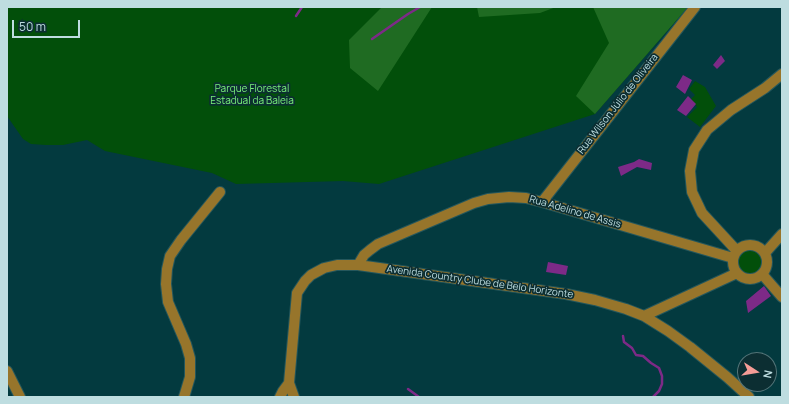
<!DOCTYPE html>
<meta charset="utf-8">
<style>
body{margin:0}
#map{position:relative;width:789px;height:404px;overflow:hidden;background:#033a3f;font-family:Manrope,sans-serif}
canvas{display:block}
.frame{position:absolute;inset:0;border:8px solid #bedde0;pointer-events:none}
.north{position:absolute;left:737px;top:352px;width:40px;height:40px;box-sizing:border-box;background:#0c2e32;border:1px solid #537478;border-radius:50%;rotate:102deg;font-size:11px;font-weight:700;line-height:16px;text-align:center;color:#bedde0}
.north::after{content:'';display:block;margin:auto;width:14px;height:18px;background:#f59c96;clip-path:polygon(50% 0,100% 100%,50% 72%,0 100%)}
.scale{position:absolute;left:12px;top:20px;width:68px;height:18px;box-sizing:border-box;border:2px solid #bedde0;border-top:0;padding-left:5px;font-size:12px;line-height:14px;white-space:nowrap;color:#bedde0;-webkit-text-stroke:3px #0c2e32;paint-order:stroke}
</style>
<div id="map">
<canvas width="789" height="404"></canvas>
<div class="frame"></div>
<div class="north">N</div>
<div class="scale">50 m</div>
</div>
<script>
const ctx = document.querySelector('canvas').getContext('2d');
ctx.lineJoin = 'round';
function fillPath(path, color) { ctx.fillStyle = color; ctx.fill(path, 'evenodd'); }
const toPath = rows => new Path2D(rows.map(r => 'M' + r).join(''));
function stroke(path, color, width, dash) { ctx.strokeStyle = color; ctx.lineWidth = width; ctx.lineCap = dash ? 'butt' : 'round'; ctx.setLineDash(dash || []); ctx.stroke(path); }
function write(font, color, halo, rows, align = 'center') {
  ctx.font = font + ' Manrope,sans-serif'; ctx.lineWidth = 3.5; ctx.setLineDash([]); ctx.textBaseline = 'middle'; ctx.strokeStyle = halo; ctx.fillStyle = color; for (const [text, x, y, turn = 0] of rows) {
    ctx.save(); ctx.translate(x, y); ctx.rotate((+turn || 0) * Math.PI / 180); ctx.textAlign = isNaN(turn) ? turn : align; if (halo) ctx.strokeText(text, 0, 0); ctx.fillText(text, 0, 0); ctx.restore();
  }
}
fillPath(toPath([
 [7,7,688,7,595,114,379,184,343,181,236,184,212,173,105,151,87,140,63,145,46,145,31,144,23,139,7,116],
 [695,81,705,87,716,106,700,127,687,117,697,107,691,99,695,95,689,89],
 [746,246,755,246,763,252,766,260,765,268,762,271,760,274,753,277,746,276,739,273,735,266,735,261,739,250]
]), '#024f0a');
fillPath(toPath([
 [382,7,432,7,378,91,350,68,349,40],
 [477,7,556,7,540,13,479,17],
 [593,7,688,7,595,114,576,96,609,43]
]), '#1f6b22');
fillPath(toPath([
 [721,55,725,61,717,69,713,65],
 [683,75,692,80,685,94,676,87],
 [688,96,696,104,686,116,677,110],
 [639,159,652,163,651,170,637,167,621,176,618,167,634,162],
 [548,262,568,266,566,275,546,272],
 [764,286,771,296,748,313,746,301]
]), '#7d2a87');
stroke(toPath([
 [296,16,302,7],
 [372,39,408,14,420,7],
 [623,336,624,342,632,348,636,355,643,356,651,363,659,368,662,376,662,384,659,391,653,397],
 [408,389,419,397]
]), '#7d2a87', 2.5);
const minor = toPath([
 [542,202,695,7],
 '733 262a17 17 0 1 1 34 0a17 17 0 1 1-34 0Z',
 [737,251,702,213,692,192,690,171,694,150,707,130,731,110,765,88,782,74],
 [765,253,782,234],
 [358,265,364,255,370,250,378,244,474,203,488,199,509,197,526,198,542,202,733,258],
 [762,274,782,297],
 [644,316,737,273],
 [7,371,20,397],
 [184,397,190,377,190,358,186,344,168,302,166,284,167,269,170,256,181,240,220,192],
 [280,397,283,391,289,383],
 [294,397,289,383,297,293,305,281,311,275,324,268,337,265,358,265,566,294,595,300,626,309,644,316,668,331,690,347,727,377,749,397]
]);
stroke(minor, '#25575c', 12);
stroke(minor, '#97752b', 10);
write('10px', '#7af17a', '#0c2e32', [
 ["Parque Florestal",252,89],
 ["Estadual da Baleia",252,101]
]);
write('10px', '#bedde0', '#0c2e32', [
 ["Rua Wilson Júlio de Oliveira",618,104,-52],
 ["Rua Adelino de Assis",575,212,16],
 ["Avenida Country Clube de Belo Horizonte",480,282,8]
]);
</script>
